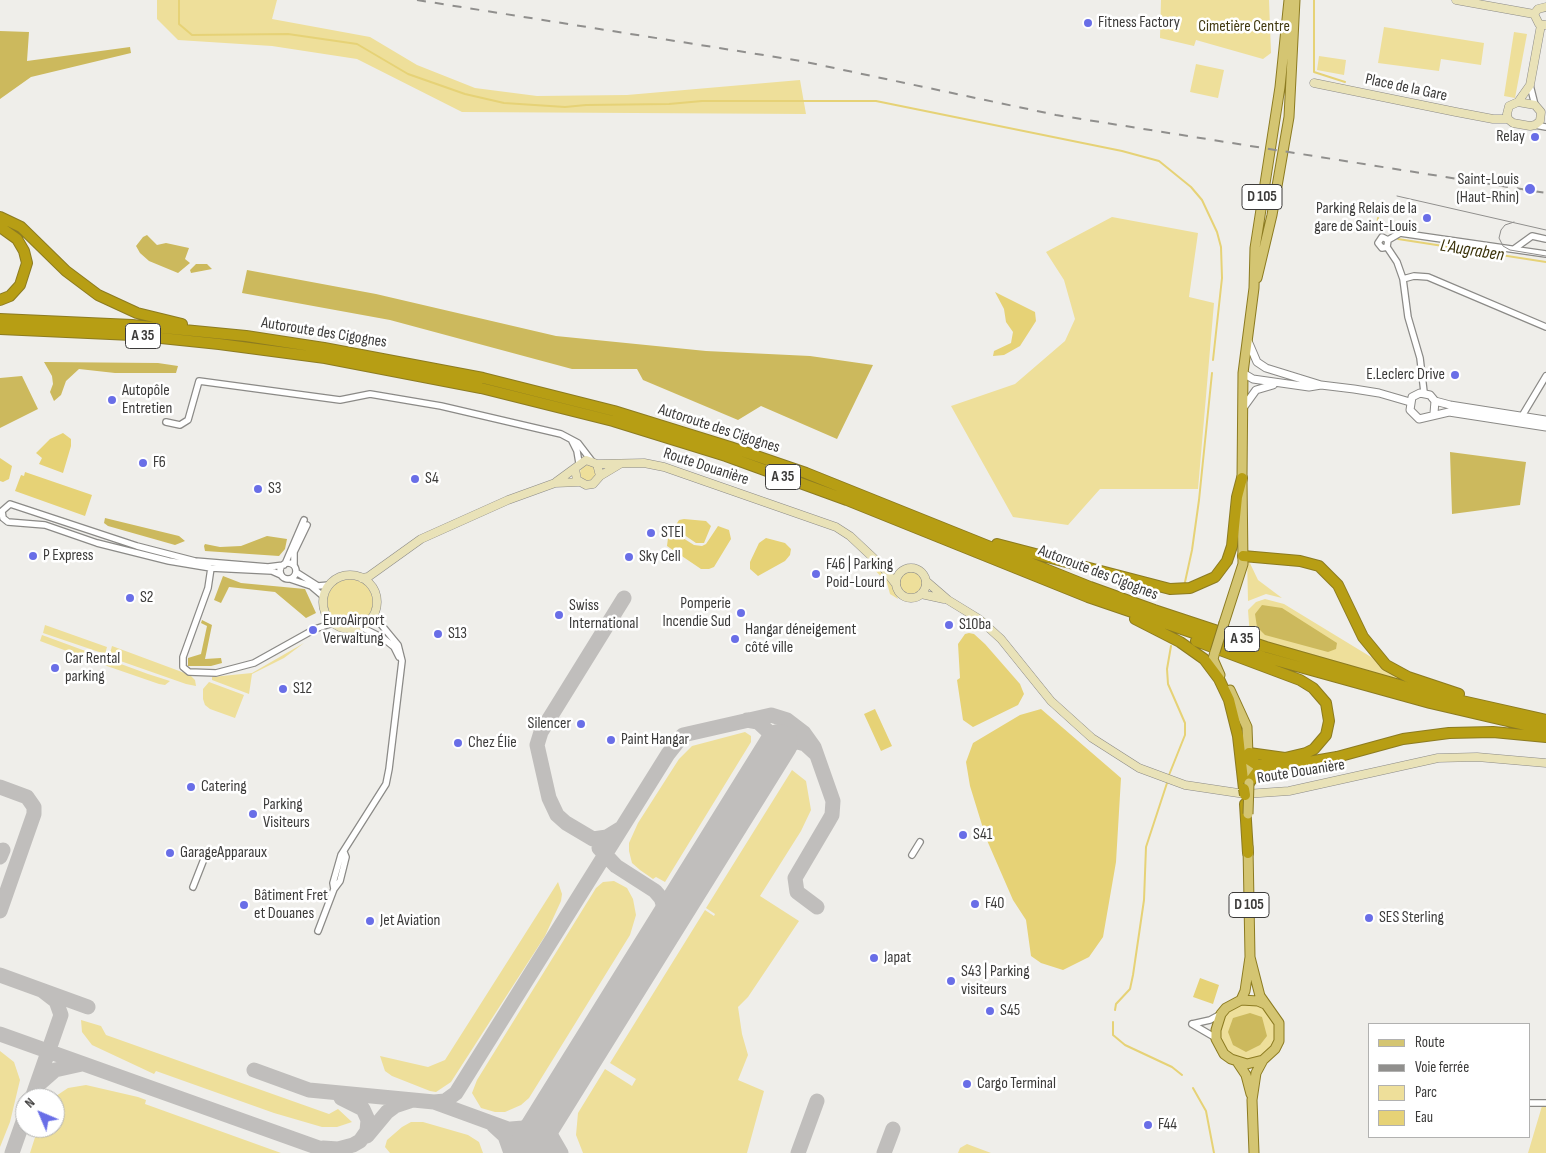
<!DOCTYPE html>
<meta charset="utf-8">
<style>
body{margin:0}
#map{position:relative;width:1546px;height:1153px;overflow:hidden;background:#efeeea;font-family:"Sofia Sans Condensed",sans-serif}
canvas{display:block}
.legend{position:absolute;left:1368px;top:1023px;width:162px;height:115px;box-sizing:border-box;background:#fff;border:1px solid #b1b1b0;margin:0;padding:6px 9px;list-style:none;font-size:15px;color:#3c3b3a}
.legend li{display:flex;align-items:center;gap:10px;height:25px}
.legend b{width:25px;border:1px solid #b1b1b0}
.north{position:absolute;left:15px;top:1088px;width:50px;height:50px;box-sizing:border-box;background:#fff;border:1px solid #b1b1b0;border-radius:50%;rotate:315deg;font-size:14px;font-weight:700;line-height:20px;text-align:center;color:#3c3b3a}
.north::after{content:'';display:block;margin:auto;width:18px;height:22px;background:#696ee7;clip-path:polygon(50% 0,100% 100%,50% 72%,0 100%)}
</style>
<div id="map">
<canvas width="1546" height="1153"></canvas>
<ul class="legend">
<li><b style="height:6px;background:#d4c572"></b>Route</li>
<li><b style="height:6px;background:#908f8d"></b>Voie ferrée</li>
<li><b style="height:14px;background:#eedf9a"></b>Parc</li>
<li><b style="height:14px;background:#e6d276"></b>Eau</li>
</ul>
<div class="north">N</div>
</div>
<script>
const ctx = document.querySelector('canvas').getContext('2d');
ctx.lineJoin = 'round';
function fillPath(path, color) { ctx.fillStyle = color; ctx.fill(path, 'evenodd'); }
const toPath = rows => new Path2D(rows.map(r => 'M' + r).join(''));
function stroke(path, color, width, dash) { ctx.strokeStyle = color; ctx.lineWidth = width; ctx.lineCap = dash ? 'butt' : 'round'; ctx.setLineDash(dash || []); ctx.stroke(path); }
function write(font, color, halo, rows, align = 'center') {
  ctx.font = font + ' "Sofia Sans Condensed",sans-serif'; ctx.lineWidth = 5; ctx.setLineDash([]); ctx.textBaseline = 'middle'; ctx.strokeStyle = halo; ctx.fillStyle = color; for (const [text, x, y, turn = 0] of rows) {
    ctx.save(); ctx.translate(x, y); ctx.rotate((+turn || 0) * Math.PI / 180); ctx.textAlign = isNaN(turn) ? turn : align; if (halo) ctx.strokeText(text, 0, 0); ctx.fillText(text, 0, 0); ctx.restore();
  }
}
fillPath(toPath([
 [157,0,277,0,272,19,370,37,417,65,475,88,537,96,627,95,800,80,806,114,462,112,357,59,272,46,178,40,157,19],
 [1161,0,1269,0,1271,53,1263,59,1196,40,1194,46,1160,38],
 [1384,27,1484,43,1481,65,1441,59,1439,71,1378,63],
 [1514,32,1527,34,1515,98,1504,96],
 [1319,56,1346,60,1344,75,1317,70],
 [1196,64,1224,70,1218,98,1190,92],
 [1112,217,1198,233,1189,297,1214,303,1198,489,1100,489,1068,525,1013,517,951,406,1015,384,1065,341,1075,319,1064,280,1046,252],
 '580 473a8 8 0 1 1 16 0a8 8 0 1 1-16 0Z',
 [1247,557,1258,580,1282,598,1266,594,1248,601],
 [872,567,880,567,892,583,898,599,890,594,887,583],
 '900 583a11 11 0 1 1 22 0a11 11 0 1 1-22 0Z',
 '327 602a23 23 0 1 1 46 0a23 23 0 1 1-46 0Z',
 [1265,599,1284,604,1371,657,1433,689,1250,637,1248,610,1256,602],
 [45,625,107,647,105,654,43,633],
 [42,635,148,674,170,681,165,685,159,684,104,665,40,641],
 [304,643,284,658,252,674,249,694,212,680,212,677,252,673],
 [112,646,190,675,195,680,196,686,186,684,109,657],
 [209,682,244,695,235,718,210,709,205,705,203,699,203,689],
 [745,732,751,736,751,742,665,882,656,877,653,879,640,870,632,863,629,851,629,843,638,823,679,759,692,746],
 [792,770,806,781,811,810,801,831,760,896,799,921,748,997,738,1007,742,1034,748,1055,738,1080,764,1091,747,1153,583,1153,576,1135,578,1113,605,1069,632,1086,636,1079,610,1063,705,910,714,916,715,914,706,908],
 [614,881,627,888,633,899,636,915,630,935,529,1098,521,1105,505,1112,495,1112,481,1108,472,1093,477,1080,596,888,603,882],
 [558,882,562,894,561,901,545,936,451,1082,436,1092,430,1091,392,1076,385,1071,380,1056,428,1067,445,1060],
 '1220 1032a28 28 0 1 1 56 0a28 28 0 1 1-56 0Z',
 [81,1020,101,1026,106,1035,329,1114,338,1109,352,1122,337,1127,322,1127,274,1113,156,1071,154,1074,92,1045,82,1032],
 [0,1051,14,1062,20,1080,10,1122,0,1147],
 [86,1085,138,1097,146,1100,145,1104,281,1153,30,1153,38,1128,55,1128,54,1098,56,1096,68,1088],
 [1546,1105,1546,1153,1528,1153,1542,1106],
 [411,1122,423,1122,468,1135,479,1142,483,1153,390,1153,385,1147,387,1140,402,1127],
 [967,1144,991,1153,958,1153,960,1148]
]), '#eedf9a');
fillPath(toPath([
 [0,31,29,32,27,61,130,47,131,53,31,77,0,99],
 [147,235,157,245,166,243,189,248,185,259,190,263,178,273,149,261,140,253,136,246,143,237],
 [196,264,207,264,212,269,191,273,190,270],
 [247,270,376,294,556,336,706,351,810,356,873,365,837,439,761,406,738,420,643,380,637,369,572,369,390,320,242,293],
 [44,362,158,363,178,366,176,373,115,373,79,369,66,381,61,395,54,401,50,392,53,384,52,376],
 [22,376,38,409,0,428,0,378],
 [1450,452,1526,462,1520,505,1452,514],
 [105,518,179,536,185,541,175,545,108,526,104,523],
 [267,536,287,539,285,549,279,556,205,551,204,546,205,544,220,547,241,546],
 [223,576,241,583,305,589,316,613,306,618,275,592,229,587,221,603,214,600],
 [1262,605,1282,608,1337,643,1336,649,1328,652,1265,635,1257,627,1255,614],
 [202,620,212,625,205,659,221,658,222,663,211,666,188,666,188,658,201,654,207,626,201,623],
 [1250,1013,1262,1017,1267,1036,1260,1045,1246,1052,1233,1045,1228,1032,1233,1018]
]), '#ccb95d');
fillPath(toPath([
 [995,292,1035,312,1036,321,1020,346,1004,355,993,356,994,351,1011,343,1013,332,1006,322,1004,309],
 [63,433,71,439,71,446,63,473,39,464,42,458,36,453,50,439],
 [0,458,12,466,9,479,3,482,0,481],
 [25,472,92,495,85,516,15,491,21,475,24,476],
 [684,519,706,521,711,526,704,543,696,543,674,528,679,520],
 [718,526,729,530,731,539,714,567,709,569,701,569,667,546,668,538,675,533,694,545,702,546,706,544],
 [766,538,785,543,791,549,790,555,785,561,758,576,750,569,750,562,759,543],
 [969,633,974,634,985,644,1020,684,1024,694,1018,705,973,727,963,720,957,680,960,678,958,644,965,634],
 [875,709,892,746,881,751,864,714],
 [1041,709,1121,778,1116,862,1103,937,1089,957,1063,970,1041,963,1031,956,1026,920,1013,900,986,838,970,786,966,762,973,743,1020,715],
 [1200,978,1219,985,1213,1004,1193,997]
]), '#e6d276');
stroke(toPath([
 [179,0,179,24,192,35,288,34,357,44,408,74,465,94,504,103,565,107,586,105,669,104,702,101,876,101,1122,151,1159,161,1191,187,1202,200,1217,232,1221,247,1222,278,1213,360],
 [1314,0,1314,72,1345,82],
 [1378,218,1377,224,1384,231],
 [1398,239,1546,262],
 [1185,582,1192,550,1199,500,1212,373],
 [1169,775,1185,735,1185,723,1168,684,1167,669,1171,646],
 [1115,1010,1116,1004,1130,989,1133,975,1144,900,1146,847,1168,780],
 [1113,1022,1113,1035,1125,1045,1172,1067,1182,1075],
 [1193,1088,1206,1111,1214,1153]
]), '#e6d276', 2);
stroke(toPath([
 [747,720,758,722,771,734,773,747,769,759],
 [758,778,778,749,784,745,798,742,805,744,816,754],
 [0,787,27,797,34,807,34,814,0,911],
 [620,829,607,837,593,839,566,823,557,815,549,798,537,745,541,732,624,598],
 [599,848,616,866,655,891,661,898,666,913,663,930],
 [0,857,3,850],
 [0,975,88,1007],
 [0,1034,333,1153],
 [254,1070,309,1090,434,1102,519,1133,558,1153],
 [39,1084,55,1070,82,1064],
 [32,1098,61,1015,56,1001,43,991],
 [434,1102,445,1101,456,1093,668,754,683,735,771,715,787,720,804,733,814,747,833,801,832,815,828,822,795,878,797,892,817,907],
 [553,1108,549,1124,550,1134,561,1153],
 [493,1125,505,1136,511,1153],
 [511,1129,523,1128,536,1123,552,1107],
 [367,1136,387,1112,395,1106,410,1101],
 [323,1148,338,1149,353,1145,360,1141,367,1131,368,1120,363,1109,341,1098],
 [12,1153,25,1116],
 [798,1153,817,1101],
 [884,1153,893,1129]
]), '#c0bebc', 15);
stroke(toPath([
 [524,1153,779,743]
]), '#c0bebc', 38);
const minor = toPath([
 [1530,85,1535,105],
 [1535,125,1546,127],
 [1387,247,1388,240,1400,233,1546,254],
 [1387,247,1397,262,1403,279,1408,317,1420,358,1424,392],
 [1387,247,1382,248,1378,243,1382,237,1388,240],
 [1514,249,1532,236,1546,239],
 [1403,279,1414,276,1428,277,1546,327],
 [1522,416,1546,376],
 [166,422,180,425,188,420,199,381,340,400,370,394,441,406,561,434,578,443,591,460],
 [572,441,577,451,579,463],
 '280 571a8 8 0 1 1 16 0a8 8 0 1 1-16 0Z',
 [285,564,304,520],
 [294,565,294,552,307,525],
 [211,568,208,588,183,657,183,667,189,672,216,673,254,663,315,629,333,623],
 [296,572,318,586,329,585],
 [281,575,272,571,211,568,169,561,97,543,45,525,8,522,3,518,2,511,10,504,137,546,195,561,268,567,284,565],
 [290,579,311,586,324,597],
 [361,627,383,638,394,647,399,657],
 [344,852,346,857,340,881,334,889,333,883,341,855,386,784,389,769,402,661,398,645,374,616],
 [912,855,920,842],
 [193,887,204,859],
 [318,931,334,889],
 [1192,1024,1210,1020,1221,1014],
 [1192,1024,1216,1038],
 [1530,1103,1546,1103]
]);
const tertiary = toPath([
 [1248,341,1257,362,1266,368,1321,385],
 [1243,373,1253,379,1309,387,1321,385,1354,389,1379,393,1410,402],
 [1435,401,1450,405,1546,420],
 [1243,408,1256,390,1273,385],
 [1434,413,1435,401,1430,395,1420,393,1412,397,1410,410,1419,419,1449,412,1546,427]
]);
const secondary = toPath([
 [1456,0,1534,14],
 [1546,7,1538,9,1534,14,1539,24,1546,25],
 [1314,83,1456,112,1493,119,1508,119,1513,123,1530,126,1535,125,1540,121,1541,112,1535,105,1518,102,1509,106,1507,114,1508,119],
 [1518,102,1530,85,1541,25],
 [597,464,644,463,664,467,836,527,850,536,882,566,895,583],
 [600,476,620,464],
 [556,482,586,460,597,464,600,476,593,484,586,485,577,480,575,469],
 '896 583a15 15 0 1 1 30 0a15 15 0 1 1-30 0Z',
 '323 602a27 27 0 1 1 54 0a27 27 0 1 1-54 0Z',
 [362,578,368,577,421,539,508,500,555,483,579,482],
 [926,581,948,600,979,619,1001,639,1051,701,1092,738,1139,768,1185,785,1245,794,1289,791,1438,758,1477,757,1546,763],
 [921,594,944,599]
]);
const primary = toPath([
 [1257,278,1272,215,1289,117,1295,0],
 [1224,623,1243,564,1242,478,1243,373,1254,288,1255,248,1280,87,1289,0],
 [1215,652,1213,659,1220,675],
 [1230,690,1247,727,1249,783],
 [1250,957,1260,996,1279,1023,1279,1041,1275,1049,1263,1060,1247,1064,1231,1059,1224,1054,1216,1039,1216,1030,1221,1014,1226,1008,1241,1000,1258,1001,1265,1004],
 [1241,1000,1245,991,1250,957,1248,847],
 [1238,1063,1246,1075,1251,1094],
 [1254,1153,1252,1100,1256,1073,1263,1060]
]);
const motorway = toPath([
 [0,217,21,227,66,271,98,295,137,313,182,324],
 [0,227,17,239,24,251,27,263,20,285,10,296,0,300],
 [0,319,132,325,246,336,324,348,483,378,614,411,730,447,806,473,1090,587,1154,610,1266,647,1431,694,1546,720],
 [0,329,132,335,219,344,325,358,481,388,613,421,726,456,847,500,1088,597,1264,657,1430,703,1546,730],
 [997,544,1170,589,1190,588,1215,577,1227,561,1232,546,1237,497,1242,478],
 [1243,556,1300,561,1319,566,1338,585,1363,637,1386,665,1408,677,1459,694],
 [1135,619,1180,642,1204,659,1219,679,1229,700,1238,736,1244,789],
 [1196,641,1300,680,1313,688,1326,703,1329,721,1326,735,1314,749,1306,753,1285,758,1249,753],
 [1248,759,1257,765,1291,765,1337,757,1403,739,1449,733,1493,732,1546,737],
 [1249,783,1257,772,1267,766],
 [1245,804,1248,853]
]);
stroke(minor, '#8b8a87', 8);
stroke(tertiary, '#8b8a87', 9);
stroke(secondary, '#8b8a87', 9);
stroke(primary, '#8c7b21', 11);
stroke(motorway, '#8c7b21', 12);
stroke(minor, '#fff', 5.5);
stroke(tertiary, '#fff', 7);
stroke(secondary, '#e9e2b8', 8);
stroke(primary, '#d4c572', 9);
stroke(motorway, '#b79e14', 10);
stroke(toPath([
 [1397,196,1546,230],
 [1514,222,1505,225,1501,230,1499,238,1503,246,1510,250,1546,256]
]), '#908f8d', 1);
stroke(toPath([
 [417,0,801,61,1056,115,1546,193]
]), '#908f8d', 2, [9, 9]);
const primaryBridge = toPath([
 [1215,652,1224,623],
 [1248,814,1249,783]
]);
const motorwayBridge = toPath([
 [1244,789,1245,795]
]);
stroke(primaryBridge, '#8c7b21', 11, []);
stroke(motorwayBridge, '#8c7b21', 12, []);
stroke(primaryBridge, '#d4c572', 9);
stroke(motorwayBridge, '#b79e14', 10);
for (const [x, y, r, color] of [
 [1088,23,5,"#696ee7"],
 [1535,137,5,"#696ee7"],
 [1530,189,6,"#696ee7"],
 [1427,218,5,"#696ee7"],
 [1455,375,5,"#696ee7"],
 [112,400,5,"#696ee7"],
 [143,463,5,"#696ee7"],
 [415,479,5,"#696ee7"],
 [258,489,5,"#696ee7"],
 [651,533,5,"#696ee7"],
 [33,556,5,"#696ee7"],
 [629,557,5,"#696ee7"],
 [816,574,5,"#696ee7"],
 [130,598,5,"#696ee7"],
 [741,613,5,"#696ee7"],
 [559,615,5,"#696ee7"],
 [949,625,5,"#696ee7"],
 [313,630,5,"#696ee7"],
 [438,634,5,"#696ee7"],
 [735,639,5,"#696ee7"],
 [55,668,5,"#696ee7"],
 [283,689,5,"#696ee7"],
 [581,724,5,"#696ee7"],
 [611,740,5,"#696ee7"],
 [458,743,5,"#696ee7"],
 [191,787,5,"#696ee7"],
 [253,814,5,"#696ee7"],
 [963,835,5,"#696ee7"],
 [170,853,5,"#696ee7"],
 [975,904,5,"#696ee7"],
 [244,905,5,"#696ee7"],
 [1369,918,5,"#696ee7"],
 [370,921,5,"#696ee7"],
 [874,958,5,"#696ee7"],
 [951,981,5,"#696ee7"],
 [990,1011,5,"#696ee7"],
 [967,1084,5,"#696ee7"],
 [1148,1125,5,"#696ee7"]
]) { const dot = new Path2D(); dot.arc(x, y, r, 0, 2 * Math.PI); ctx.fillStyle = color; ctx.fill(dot); stroke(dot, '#fff', 2); }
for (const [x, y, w] of [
 [1262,197,40],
 [143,336,35],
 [783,477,35],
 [1242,639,35],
 [1249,905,40]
]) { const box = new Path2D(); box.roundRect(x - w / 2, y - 12.5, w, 25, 4); ctx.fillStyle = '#fff'; ctx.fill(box); stroke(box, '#3c3b3a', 1); }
write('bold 15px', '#3c3b3a', null, [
 ["D 105",1262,197],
 ["A 35",143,336],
 ["A 35",783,477],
 ["A 35",1242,639],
 ["D 105",1249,905]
]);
write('16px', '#3c3b3a', '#fff', [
 ["Fitness Factory",1098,23],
 ["Relay",1525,137,"right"],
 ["Saint-Louis",1519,180,"right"],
 ["(Haut-Rhin)",1519,198,"right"],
 ["Parking Relais de la",1417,209,"right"],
 ["gare de Saint-Louis",1417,227,"right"],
 ["E.Leclerc Drive",1445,375,"right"],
 ["Autopôle",122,391],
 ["Entretien",122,409],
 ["F6",153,463],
 ["S4",425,479],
 ["S3",268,489],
 ["STEI",661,533],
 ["P Express",43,556],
 ["Sky Cell",639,557],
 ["F46 | Parking",826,565],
 ["Poid-Lourd",826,583],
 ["S2",140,598],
 ["Pomperie",731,604,"right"],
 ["Incendie Sud",731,622,"right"],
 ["Swiss",569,606],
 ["International",569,624],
 ["EuroAirport",323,621],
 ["Verwaltung",323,639],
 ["S10ba",959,625],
 ["Hangar déneigement",745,630],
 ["côté ville",745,648],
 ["S13",448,634],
 ["Car Rental",65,659],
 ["parking",65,677],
 ["S12",293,689],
 ["Silencer",571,724,"right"],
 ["Paint Hangar",621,740],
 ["Chez Élie",468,743],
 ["Catering",201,787],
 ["Parking",263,805],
 ["Visiteurs",263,823],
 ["S41",973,835],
 ["GarageApparaux",180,853],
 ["Bâtiment Fret",254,896],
 ["et Douanes",254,914],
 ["F40",985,904],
 ["SES Sterling",1379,918],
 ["Jet Aviation",380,921],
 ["Japat",884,958],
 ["S43 | Parking",961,972],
 ["visiteurs",961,990],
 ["S45",1000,1011],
 ["Cargo Terminal",977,1084],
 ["F44",1158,1125]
], 'left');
write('16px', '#403810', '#fff', [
 ["Cimetière Centre",1244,27]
]);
write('16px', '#3c3b3a', '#fff', [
 ["Place de la Gare",1406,88,12],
 ["Autoroute des Cigognes",324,333,9],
 ["Autoroute des Cigognes",719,429,18],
 ["Route Douanière",706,467,18],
 ["Autoroute des Cigognes",1098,573,21],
 ["Route Douanière",1301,772,-9]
]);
write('italic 18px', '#3a3209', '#fff', [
 ["L'Augraben",1472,251,9]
]);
</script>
